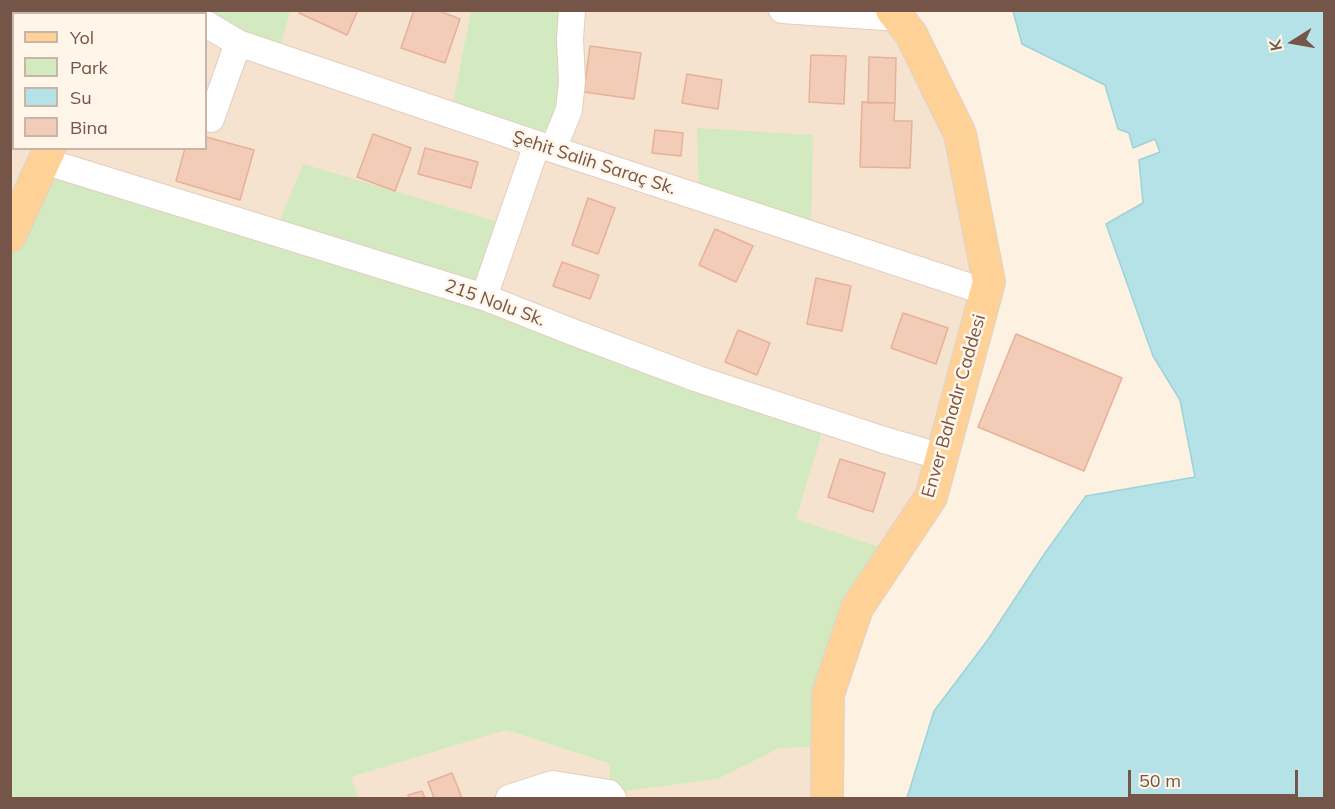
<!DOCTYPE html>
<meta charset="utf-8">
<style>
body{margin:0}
#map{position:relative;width:1335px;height:809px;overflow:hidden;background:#fdf1e1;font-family:Mulish,sans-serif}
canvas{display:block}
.frame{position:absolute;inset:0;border:12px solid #755547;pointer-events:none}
.legend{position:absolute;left:12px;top:12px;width:195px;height:138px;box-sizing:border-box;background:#fff5e8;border:2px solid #c8b5a8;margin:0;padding:8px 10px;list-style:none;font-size:18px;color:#755547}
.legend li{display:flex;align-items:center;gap:12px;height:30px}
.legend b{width:30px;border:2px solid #c8b5a8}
.north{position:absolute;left:1263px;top:12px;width:60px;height:60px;-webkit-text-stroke:4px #fff5e8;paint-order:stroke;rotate:259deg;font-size:16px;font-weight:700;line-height:24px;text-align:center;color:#755547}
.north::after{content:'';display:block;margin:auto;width:21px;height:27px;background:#755547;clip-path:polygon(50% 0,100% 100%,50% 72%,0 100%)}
.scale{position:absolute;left:1128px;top:770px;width:170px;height:27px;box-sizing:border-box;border:3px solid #755547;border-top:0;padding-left:8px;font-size:18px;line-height:21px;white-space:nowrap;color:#755547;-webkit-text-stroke:4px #fff5e8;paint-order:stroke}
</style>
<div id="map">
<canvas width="1335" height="809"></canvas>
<div class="frame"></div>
<ul class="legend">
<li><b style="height:8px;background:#fed297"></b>Yol</li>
<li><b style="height:16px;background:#d3eac0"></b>Park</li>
<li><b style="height:16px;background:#b5e2e7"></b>Su</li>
<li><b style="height:16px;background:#f3ccb8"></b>Bina</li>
</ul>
<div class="north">K</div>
<div class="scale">50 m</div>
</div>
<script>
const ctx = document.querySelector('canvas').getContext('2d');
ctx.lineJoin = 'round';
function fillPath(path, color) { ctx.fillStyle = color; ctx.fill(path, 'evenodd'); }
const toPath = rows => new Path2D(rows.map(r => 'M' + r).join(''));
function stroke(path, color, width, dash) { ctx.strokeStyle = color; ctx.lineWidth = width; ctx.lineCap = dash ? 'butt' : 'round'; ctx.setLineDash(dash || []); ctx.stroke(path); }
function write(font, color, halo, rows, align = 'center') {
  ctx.font = font + ' Mulish,sans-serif'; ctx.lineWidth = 5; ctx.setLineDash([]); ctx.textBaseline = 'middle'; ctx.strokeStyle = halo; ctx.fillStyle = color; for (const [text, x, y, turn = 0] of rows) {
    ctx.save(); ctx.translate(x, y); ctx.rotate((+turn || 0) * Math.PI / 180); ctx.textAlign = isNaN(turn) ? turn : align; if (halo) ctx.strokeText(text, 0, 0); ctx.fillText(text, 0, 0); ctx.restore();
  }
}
fillPath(toPath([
 [290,11,471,11,450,115,572,11,892,11,960,134,989,282,931,497,895,552,795,519,826,421,484,297,509,225,303,165,275,233,10,228,10,73,14,74,14,148,206,148,206,24,278,57],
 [506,730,610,764,609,792,718,779,780,748,828,747,827,798,358,798,350,777]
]), '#f5e2cf');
fillPath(toPath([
 [11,11,112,11,111,14,14,14,13,74,11,73],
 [182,11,290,11,278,57],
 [471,11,572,11,553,149,450,115],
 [697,128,813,135,811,234,699,198],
 [44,161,275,232,303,164,509,225,484,296,826,420,796,519,895,552,857,608,828,747,780,748,718,779,609,793,610,764,506,730,351,777,358,798,11,798,10,228]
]), '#d3eac0');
const water = toPath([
 [1013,11,1324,11,1324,798,907,798,934,711,987,641,1045,553,1086,496,1195,477,1180,400,1153,356,1106,224,1143,203,1139,160,1160,152,1155,139,1133,148,1129,133,1118,129,1105,85,1022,44,1013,11]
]);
fillPath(water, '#b5e2e7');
stroke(water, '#9bd3d9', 1.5);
const building = toPath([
 [300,10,358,10,347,35,299,13,300,10],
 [414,10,437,10,460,19,445,63,401,48,414,10],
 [590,46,641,53,634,99,584,92,590,46],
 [811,55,846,56,844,104,809,102,811,55],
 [869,57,896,58,895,103,868,103,869,57],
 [687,74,722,80,718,109,682,103,687,74],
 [862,102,895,103,894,121,912,121,910,168,860,167,862,102],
 [655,130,683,133,681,156,652,153,655,130],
 [373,134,411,148,395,191,357,177,373,134],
 [206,137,254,150,240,200,176,181,185,148,206,148,206,137],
 [425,148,478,162,471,188,418,174,425,148],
 [588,198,615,208,598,254,572,245,588,198],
 [715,229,753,246,736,282,699,265,715,229],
 [562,262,599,275,590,299,553,286,562,262],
 [816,278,851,286,842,331,807,324,816,278],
 [903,313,948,328,936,364,891,348,903,313],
 [738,330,770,343,757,375,725,362,738,330],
 [1016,334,1122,378,1084,471,978,427,1016,334],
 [840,459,885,473,873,512,828,497,840,459],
 [452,773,462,798,434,798,428,782,452,773],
 [422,791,425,798,409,798,408,795,422,791]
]);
fillPath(building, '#f3ccb8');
stroke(building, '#e6b198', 1.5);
const minor = toPath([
 [182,10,187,14],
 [782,10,899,18],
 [206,24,238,43,537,144,986,292],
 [211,119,238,43],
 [553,149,569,110,572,81,570,39,572,10],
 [44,161,484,297,575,333,698,379,884,440,942,457],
 [484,297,537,144],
 [509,798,553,784,609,793,613,798]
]);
const major = toPath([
 [111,14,112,10],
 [10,236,50,148],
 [827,798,828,694,857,608,931,497,989,282,960,134,911,34,892,10]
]);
stroke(minor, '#e3cec0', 28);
stroke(major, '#dbd3cf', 34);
stroke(minor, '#fff', 26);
stroke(major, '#fed297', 32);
write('18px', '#755547', '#fff5e8', [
 ["Şehit Salih Saraç Sk.",594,163,18],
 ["215 Nolu Sk.",495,303,20],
 ["Enver Bahadır Caddesi",954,406,-74]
]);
</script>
